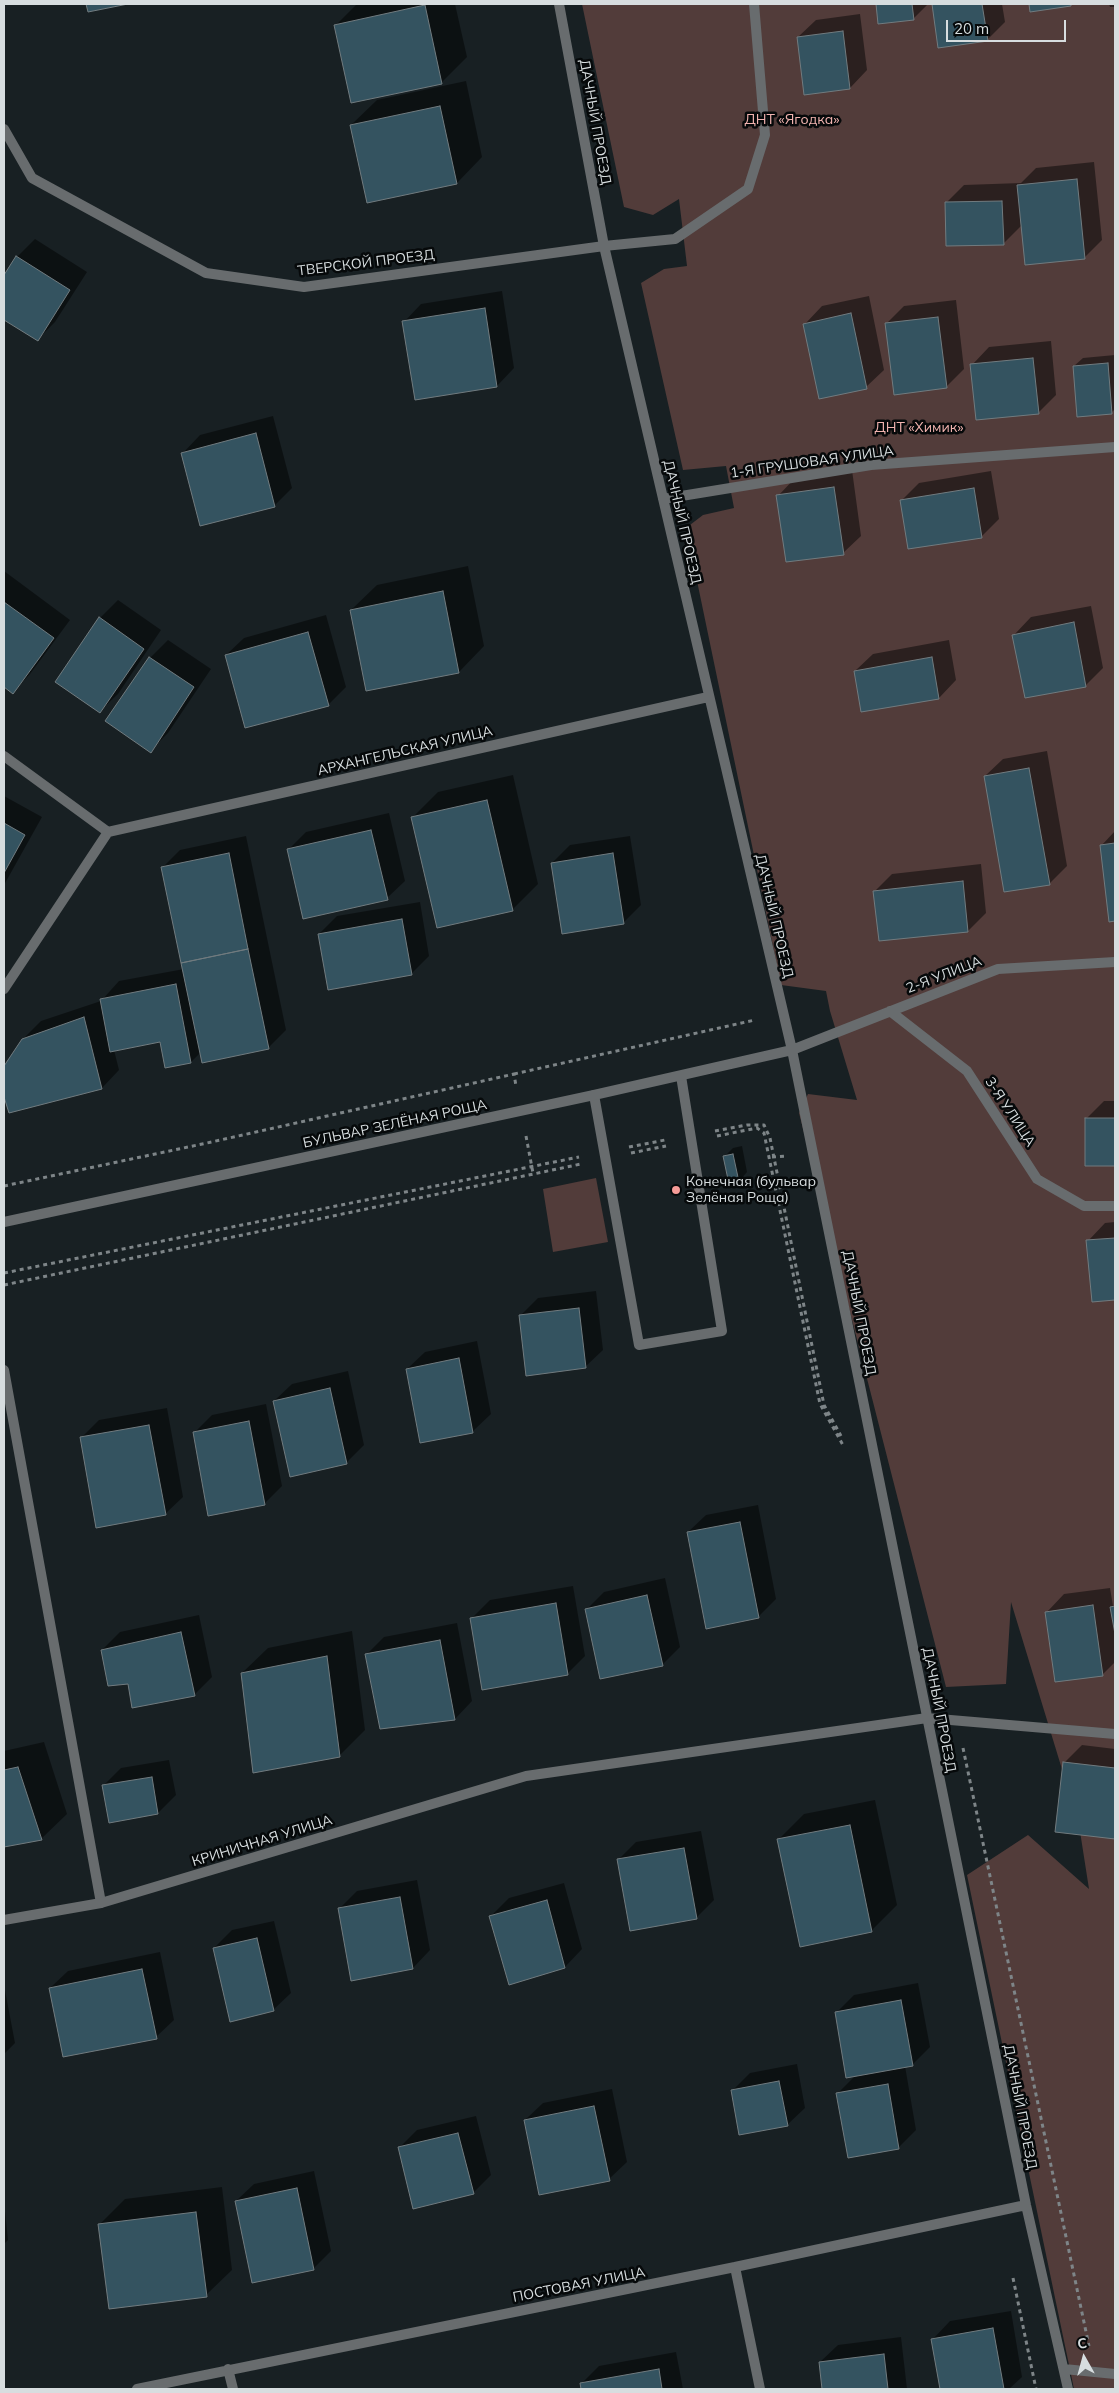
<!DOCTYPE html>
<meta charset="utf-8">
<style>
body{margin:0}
#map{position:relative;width:1119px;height:2393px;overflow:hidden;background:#182023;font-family:Mulish,sans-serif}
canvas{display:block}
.frame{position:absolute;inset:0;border:5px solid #d7dddf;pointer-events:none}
.north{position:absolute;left:1059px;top:2333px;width:50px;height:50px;-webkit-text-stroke:4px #06090a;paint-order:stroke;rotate:353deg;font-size:14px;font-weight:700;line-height:20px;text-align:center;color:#d7dddf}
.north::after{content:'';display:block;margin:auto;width:18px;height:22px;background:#d7dddf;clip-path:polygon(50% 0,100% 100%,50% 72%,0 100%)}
.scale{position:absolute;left:946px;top:20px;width:120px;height:22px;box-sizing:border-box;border:2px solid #d7dddf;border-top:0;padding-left:6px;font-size:15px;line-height:18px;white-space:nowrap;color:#d7dddf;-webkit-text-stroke:4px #06090a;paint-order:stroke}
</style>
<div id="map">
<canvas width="1119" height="2393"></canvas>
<div class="frame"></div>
<div class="north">С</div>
<div class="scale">20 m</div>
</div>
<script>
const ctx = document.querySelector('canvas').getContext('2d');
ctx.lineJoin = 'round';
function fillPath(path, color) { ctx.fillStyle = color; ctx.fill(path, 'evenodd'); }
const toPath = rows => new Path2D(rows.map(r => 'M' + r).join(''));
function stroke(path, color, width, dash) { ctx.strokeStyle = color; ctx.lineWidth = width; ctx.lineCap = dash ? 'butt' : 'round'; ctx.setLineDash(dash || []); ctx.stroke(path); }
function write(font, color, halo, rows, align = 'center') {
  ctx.font = font + ' Mulish,sans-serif'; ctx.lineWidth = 5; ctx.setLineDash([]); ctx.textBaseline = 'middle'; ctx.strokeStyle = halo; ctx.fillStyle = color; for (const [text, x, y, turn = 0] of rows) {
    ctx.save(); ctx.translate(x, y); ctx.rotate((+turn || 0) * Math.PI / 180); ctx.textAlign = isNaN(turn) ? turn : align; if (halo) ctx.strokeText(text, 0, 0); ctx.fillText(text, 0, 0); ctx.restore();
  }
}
fillPath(toPath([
 [582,4,1115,4,1115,2389,1074,2389,967,1875,1028,1835,1089,1889,1079,1825,1011,1602,1006,1684,946,1687,799,1113,808,1094,857,1100,830,1011,826,991,781,985,686,528,703,515,734,508,726,466,683,470,641,283,664,269,687,266,679,199,653,215,624,207],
 [596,1178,608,1242,553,1252,543,1189]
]), '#523c3a');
fillPath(toPath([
 [357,4,455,4,467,57,441,83,335,26],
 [877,4,928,4,913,19,879,22],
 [934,4,1002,4,1005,22,987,40,940,46],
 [1109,4,1115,4,1115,7,1110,7],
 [860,14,867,70,850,88,798,37,816,20],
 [466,81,482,157,457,183,351,125,377,100],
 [1094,162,1102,240,1084,258,1022,225,1003,244,946,203,964,185,1021,183,1036,168],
 [35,239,87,272,55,322,37,340,4,318,4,278,17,257],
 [502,291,514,368,497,386,404,322,421,304],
 [869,296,884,370,866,387,805,324,822,306],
 [956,300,964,369,946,387,886,324,904,306],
 [1051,341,1056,395,1038,413,972,365,989,347],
 [1115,355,1115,409,1111,413,1074,366,1083,358],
 [273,416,292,488,274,506,183,453,200,435],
 [852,470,861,536,843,553,778,496,795,478],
 [991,471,999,519,981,537,902,500,919,483],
 [468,566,484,646,459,672,351,610,377,585],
 [4,571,70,620,30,674,13,692,4,685],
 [118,600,161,630,118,694,100,711,100,618],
 [1091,606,1103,668,1085,686,1014,635,1031,617],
 [326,615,346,687,328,705,226,655,244,638],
 [168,640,211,669,168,733,150,751,107,721,150,658],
 [949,640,956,680,939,698,862,711,855,671,873,654],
 [1047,751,1067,866,1049,884,985,776,1003,759],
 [513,775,538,884,512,910,412,818,438,792],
 [4,796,42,817,4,885],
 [389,813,405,881,387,898,288,850,306,832],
 [1115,831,1115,920,1110,920,1101,846],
 [246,836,286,1030,269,1047,201,1052,191,1062,166,1067,161,1041,114,1050,119,1070,102,1088,10,1112,4,1093,4,1069,23,1039,41,1021,101,1001,119,981,184,969,163,867,180,850],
 [630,836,641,905,623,923,552,863,570,845],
 [981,864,986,913,968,931,880,940,874,892,892,874],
 [420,902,429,956,411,974,319,934,337,916],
 [1104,1101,1115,1101,1115,1164,1086,1165,1086,1119],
 [742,1146,747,1172,739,1181,725,1156,733,1148],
 [1115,1222,1115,1299,1093,1301,1088,1241,1105,1223],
 [596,1291,603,1350,585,1367,520,1316,538,1298],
 [477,1341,491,1414,473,1431,421,1442,407,1369,425,1352],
 [348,1371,364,1445,347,1462,291,1475,274,1401,292,1384],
 [266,1404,282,1486,264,1504,194,1433,212,1415],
 [167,1408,183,1497,165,1514,81,1438,99,1420],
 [758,1505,776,1599,758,1617,688,1532,706,1515],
 [665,1578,680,1647,662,1665,586,1610,604,1592],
 [573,1586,585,1656,567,1674,472,1618,490,1600],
 [1110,1588,1113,1606,1115,1604,1115,1662,1102,1675,1047,1612,1064,1594],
 [199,1615,212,1677,194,1695,129,1683,102,1650,120,1632],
 [457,1623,472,1701,455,1719,381,1728,366,1655,384,1637],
 [352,1631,365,1730,339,1756,242,1673,268,1648],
 [44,1742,67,1814,41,1839,4,1845,4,1751],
 [1082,1745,1115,1749,1115,1838,1056,1831,1064,1763],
 [169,1760,176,1795,158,1813,110,1821,103,1786,121,1768],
 [875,1800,897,1905,871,1931,778,1840,804,1814],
 [701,1831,714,1900,696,1918,618,1860,636,1842],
 [417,1880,430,1950,413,1968,339,1909,357,1891],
 [564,1883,582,1949,565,1967,491,1916,509,1898],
 [274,1921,291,1993,273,2010,214,1948,232,1930],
 [160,1952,174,2020,156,2037,50,1988,68,1971],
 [918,1983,930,2047,912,2065,905,2066,916,2130,898,2148,838,2093,856,2075,836,2013,854,1995],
 [4,1985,15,2043,4,2054],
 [797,2064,805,2108,787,2125,732,2091,750,2073],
 [612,2089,627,2162,609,2179,525,2120,543,2103],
 [476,2116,491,2175,473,2193,399,2148,417,2130],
 [314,2171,331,2251,313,2269,236,2201,254,2184],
 [222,2187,232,2270,206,2295,100,2224,125,2199],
 [4,2202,8,2240,4,2244],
 [1011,2311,1022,2377,1009,2389,941,2389,933,2339,950,2321],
 [901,2337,907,2389,824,2389,820,2362,838,2345],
 [676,2352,683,2389,582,2389,581,2384,599,2366]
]), '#0007');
const building = toPath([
 [86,4,128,4,88,12,86,4],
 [876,4,912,4,914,20,878,24,876,4],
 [932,4,982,4,988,41,938,48,932,4],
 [1029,4,1071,4,1071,6,1030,12,1029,4],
 [425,5,442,84,351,103,334,25,425,5],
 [843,31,850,89,804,95,797,37,843,31],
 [440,106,457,184,367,203,350,125,440,106],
 [1077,179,1085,259,1025,265,1017,185,1077,179],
 [1002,201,1004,245,946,246,945,202,1002,201],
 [16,256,70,290,38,341,4,320,4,275,16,256],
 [485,308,497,387,415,400,402,321,485,308],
 [851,313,867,389,819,399,803,324,851,313],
 [938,317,947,388,894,395,885,323,938,317],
 [1033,358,1039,414,976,420,970,364,1033,358],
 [1108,363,1112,414,1077,417,1073,366,1108,363],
 [256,433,275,507,200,526,181,453,256,433],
 [834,487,844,555,786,562,776,495,834,487],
 [974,488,982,538,908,549,900,500,974,488],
 [443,591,459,673,366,691,350,610,443,591],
 [4,602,54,638,13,694,4,687,4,602],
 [99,617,144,649,100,713,55,682,99,617],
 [1074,622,1086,687,1025,698,1012,635,1074,622],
 [308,632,329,706,245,728,225,655,308,632],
 [149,657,194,687,151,753,105,721,149,657],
 [932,657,939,699,861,712,854,671,932,657],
 [1029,768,1050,885,1004,892,984,776,1029,768],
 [487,800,513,911,437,928,411,817,487,800],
 [4,823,25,835,4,873,4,823],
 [371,830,388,900,303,919,287,849,371,830],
 [1115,843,1115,921,1109,922,1100,845,1115,843],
 [229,853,248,949,181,963,161,867,229,853],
 [613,853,624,924,562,934,551,863,613,853],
 [963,881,968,932,879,941,873,891,963,881],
 [402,919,412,975,328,990,318,934,402,919],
 [248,949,269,1049,202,1063,181,963,248,949],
 [176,984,191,1063,165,1068,160,1042,110,1052,100,999,176,984],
 [84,1017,102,1089,9,1113,4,1097,4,1066,22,1039,84,1017],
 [1085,1118,1115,1118,1115,1166,1085,1166,1085,1118],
 [733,1154,739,1182,729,1184,723,1156,733,1154],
 [1115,1238,1115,1300,1092,1302,1086,1240,1115,1238],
 [579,1308,586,1368,526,1376,519,1315,579,1308],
 [459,1358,473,1433,420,1443,406,1369,459,1358],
 [330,1388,347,1464,290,1477,273,1401,330,1388],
 [249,1421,265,1505,208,1516,193,1432,249,1421],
 [149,1425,166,1515,96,1528,80,1437,149,1425],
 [740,1522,759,1618,706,1629,687,1532,740,1522],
 [647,1595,663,1666,600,1679,585,1609,647,1595],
 [556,1603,568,1675,482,1690,470,1618,556,1603],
 [1093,1605,1103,1676,1055,1682,1045,1612,1093,1605],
 [1115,1606,1115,1634,1110,1607,1115,1606],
 [181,1632,195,1696,132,1708,128,1684,108,1686,101,1650,181,1632],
 [440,1640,455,1720,380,1729,365,1654,440,1640],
 [327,1656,340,1757,253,1773,241,1673,327,1656],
 [1063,1762,1115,1768,1115,1839,1055,1832,1063,1762],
 [18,1767,42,1840,4,1847,4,1770,18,1767],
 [152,1777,158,1814,109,1823,102,1785,152,1777],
 [850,1825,872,1932,800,1947,777,1839,850,1825],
 [684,1848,697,1919,630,1931,617,1859,684,1848],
 [400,1897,413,1969,351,1981,338,1908,400,1897],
 [547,1900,565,1968,509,1985,489,1916,547,1900],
 [257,1938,274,2011,230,2022,213,1948,257,1938],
 [142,1969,157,2039,63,2057,49,1988,142,1969],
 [901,2000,913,2066,846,2078,835,2012,901,2000],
 [779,2081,788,2126,739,2135,731,2090,779,2081],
 [888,2084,899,2149,848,2158,836,2093,888,2084],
 [594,2106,610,2181,539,2195,524,2120,594,2106],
 [458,2133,474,2194,413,2209,398,2147,458,2133],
 [297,2188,314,2270,252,2283,235,2201,297,2188],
 [196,2212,207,2297,109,2309,98,2224,196,2212],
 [993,2328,1004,2389,940,2389,931,2339,993,2328],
 [884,2354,888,2389,822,2389,819,2362,884,2354],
 [659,2369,662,2389,581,2389,580,2383,659,2369]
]);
fillPath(building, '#345360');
stroke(building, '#717b7f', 1);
stroke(toPath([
 [514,1074,755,1020],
 [715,1131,747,1125,764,1125,770,1138,824,1405,841,1436],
 [526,1136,533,1173],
 [717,1136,757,1128,764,1133,820,1404,844,1447],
 [629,1147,665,1140],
 [631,1153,666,1146],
 [772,1157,786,1156],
 [4,1186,207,1143,514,1074,516,1086],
 [4,1273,579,1157],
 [4,1285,581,1164],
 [963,1748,1089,2346],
 [1013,2278,1036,2389]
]), '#7e8588', 3, [4, 4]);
stroke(toPath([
 [594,1095,639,1345,722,1331,681,1076],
 [4,1370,101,1903]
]), '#686c6e', 10);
stroke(toPath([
 [559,4,604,246,792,1050,1026,2205,1068,2389],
 [4,129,32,178,206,273,304,287,604,246,675,239,748,189,765,135,754,4],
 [663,499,871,465,1115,447],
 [4,756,108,832,708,697],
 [4,989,108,832],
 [890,1011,967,1071,1037,1179,1084,1206,1115,1206],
 [4,1222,594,1095,792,1050,998,969,1115,962],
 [4,1920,101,1903,526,1776,927,1718,1115,1734],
 [735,2267,760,2389],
 [228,2369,233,2389],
 [1064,2369,1115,2374],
 [137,2389,735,2267,1026,2205]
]), '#686c6e', 10);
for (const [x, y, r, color] of [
 [676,1190,5,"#f59b97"]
]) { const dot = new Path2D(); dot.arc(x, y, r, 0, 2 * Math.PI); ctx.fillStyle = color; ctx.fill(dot); stroke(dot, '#06090a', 2); }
write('14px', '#f2b4b0', '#06090a', [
 ["ДНТ «Ягодка»",792,120],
 ["ДНТ «Химик»",919,428]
]);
write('14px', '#d7dddf', '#06090a', [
 ["ДАЧНЫЙ ПРОЕЗД",595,122,80],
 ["ТВЕРСКОЙ ПРОЕЗД",366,263,-7],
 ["1-Я ГРУШОВАЯ УЛИЦА",812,462,-8],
 ["ДАЧНЫЙ ПРОЕЗД",682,522,77],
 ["АРХАНГЕЛЬСКАЯ УЛИЦА",405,751,-13],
 ["ДАЧНЫЙ ПРОЕЗД",774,916,77],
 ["2-Я УЛИЦА",944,975,-21],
 ["3-Я УЛИЦА",1010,1112,57],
 ["БУЛЬВАР ЗЕЛЁНАЯ РОЩА",395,1124,-12],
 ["ДАЧНЫЙ ПРОЕЗД",859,1313,79],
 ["ДАЧНЫЙ ПРОЕЗД",939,1710,79],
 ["КРИНИЧНАЯ УЛИЦА",262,1841,-17],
 ["ДАЧНЫЙ ПРОЕЗД",1020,2107,79],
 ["ПОСТОВАЯ УЛИЦА",579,2285,-11]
]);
write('14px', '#d7dddf', '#06090a', [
 ["Конечная (бульвар",686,1182],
 ["Зелёная Роща)",686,1198]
], 'left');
</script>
